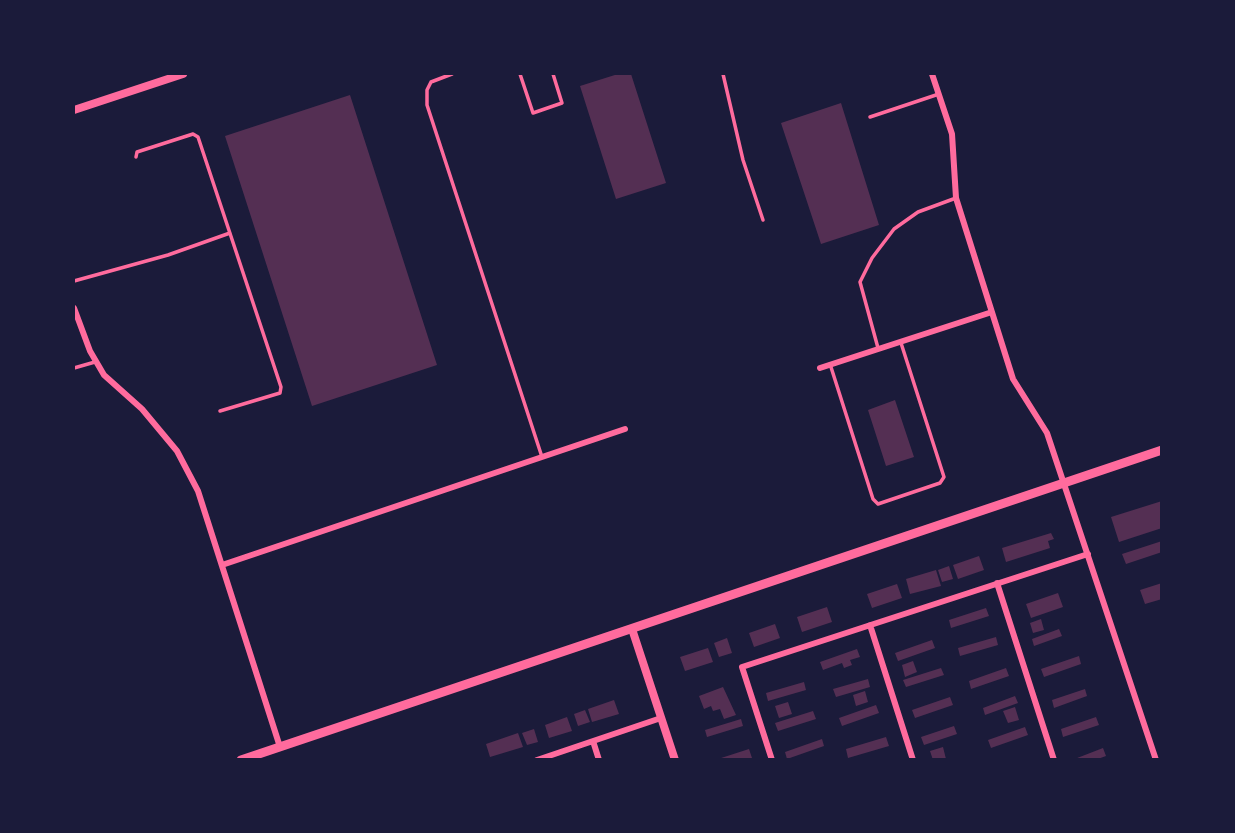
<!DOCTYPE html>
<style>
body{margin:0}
#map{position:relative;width:1235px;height:833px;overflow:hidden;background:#1b1b3a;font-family:"Fira Sans",sans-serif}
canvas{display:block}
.frame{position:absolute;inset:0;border:75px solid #1b1b3a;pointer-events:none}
</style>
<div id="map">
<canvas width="1235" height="833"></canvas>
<div class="frame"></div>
</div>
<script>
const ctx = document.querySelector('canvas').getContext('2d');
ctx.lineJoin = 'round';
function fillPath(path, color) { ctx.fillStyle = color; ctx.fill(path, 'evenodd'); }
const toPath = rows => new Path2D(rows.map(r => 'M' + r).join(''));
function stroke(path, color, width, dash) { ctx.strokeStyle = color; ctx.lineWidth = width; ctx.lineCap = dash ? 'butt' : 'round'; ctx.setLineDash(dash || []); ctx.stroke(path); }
fillPath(toPath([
 [618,74,631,74,666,183,616,199,580,86],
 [350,95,437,365,312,406,225,136],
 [841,103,879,225,821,244,781,123],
 [895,400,914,457,886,466,868,410],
 [1162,501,1162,528,1119,542,1111,517],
 [1051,533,1054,539,1048,541,1050,548,1006,562,1002,548],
 [1162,541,1162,552,1126,564,1122,554],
 [979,556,984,570,958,579,953,565],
 [949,566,953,579,942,582,938,570],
 [936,570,941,586,910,594,906,579],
 [1162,583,1162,599,1145,604,1140,590],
 [897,584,902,598,872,608,867,594],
 [1058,593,1063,607,1031,618,1026,604],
 [827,607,832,622,802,632,797,617],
 [986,608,989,616,951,628,949,620],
 [1041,619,1044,630,1033,633,1030,623],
 [775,624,780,638,754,647,749,633],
 [1059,629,1062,636,1034,646,1032,639],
 [996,637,998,645,960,656,958,648],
 [727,638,732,653,719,657,714,643],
 [932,640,935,648,898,661,895,653],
 [708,648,713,662,685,671,680,657],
 [857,649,860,657,850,660,852,665,844,668,842,663,823,670,820,662],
 [1079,656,1081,664,1044,677,1041,669],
 [913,661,917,672,905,677,902,665],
 [941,668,944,675,906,687,903,680],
 [1006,668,1009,676,971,689,969,681],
 [868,679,870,687,836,697,833,689],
 [804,682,806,690,768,701,766,693],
 [723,687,736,715,724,719,720,709,713,711,711,706,704,709,699,696],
 [1085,689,1087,696,1054,708,1052,700],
 [865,691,868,702,856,706,853,695],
 [1015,696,1018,703,985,715,983,708],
 [950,697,953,705,915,718,912,710],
 [614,700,619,714,592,722,588,709],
 [788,702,792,714,779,718,775,706],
 [876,705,879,713,842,726,839,718],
 [1015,707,1019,720,1008,723,1003,711],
 [585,710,590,722,578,726,574,714],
 [813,711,816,719,778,731,775,723],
 [567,717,572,731,549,738,545,725],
 [1096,717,1099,725,1063,737,1061,729],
 [741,719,743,726,707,737,705,730],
 [954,726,957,734,924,745,921,737],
 [1025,727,1028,735,991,748,988,740],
 [534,729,538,742,527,745,522,733],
 [518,733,523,747,490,757,486,744],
 [886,737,889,746,848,758,846,749],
 [822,739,824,746,787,759,785,752],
 [943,747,946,759,933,760,930,751],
 [1103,748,1106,756,1095,760,1072,760],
 [749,749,752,758,718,760,718,759]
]), '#542f53');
stroke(toPath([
 [452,74,431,82,427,90,427,105,542,457],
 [520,74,533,113,562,103,553,74],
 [723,74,743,160,763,220],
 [870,117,939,94],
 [136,157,137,152,193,134,198,137,281,387,280,393,220,411],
 [74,281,168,255,230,233],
 [878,348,860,282,872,258,894,229,918,212,956,198],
 [830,364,873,499,878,504,940,483,944,477,901,343],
 [74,368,95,362]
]), '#ff6b9d', 3.5);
stroke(toPath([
 [932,74,952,134,956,198,1013,379,1047,433,1156,760],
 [74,308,90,351,104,375,142,409,177,451,198,491,280,747],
 [820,368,992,312],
 [222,565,625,429],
 [997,583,1054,760],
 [870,625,913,760],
 [593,741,599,760],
 [537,760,661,718],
 [772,760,742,667,1088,554]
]), '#ff6b9d', 6);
stroke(toPath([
 [74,110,183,74],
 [632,629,675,760]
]), '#ff6b9d', 8);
stroke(toPath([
 [241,760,1162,450]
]), '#ff6b9d', 9);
</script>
